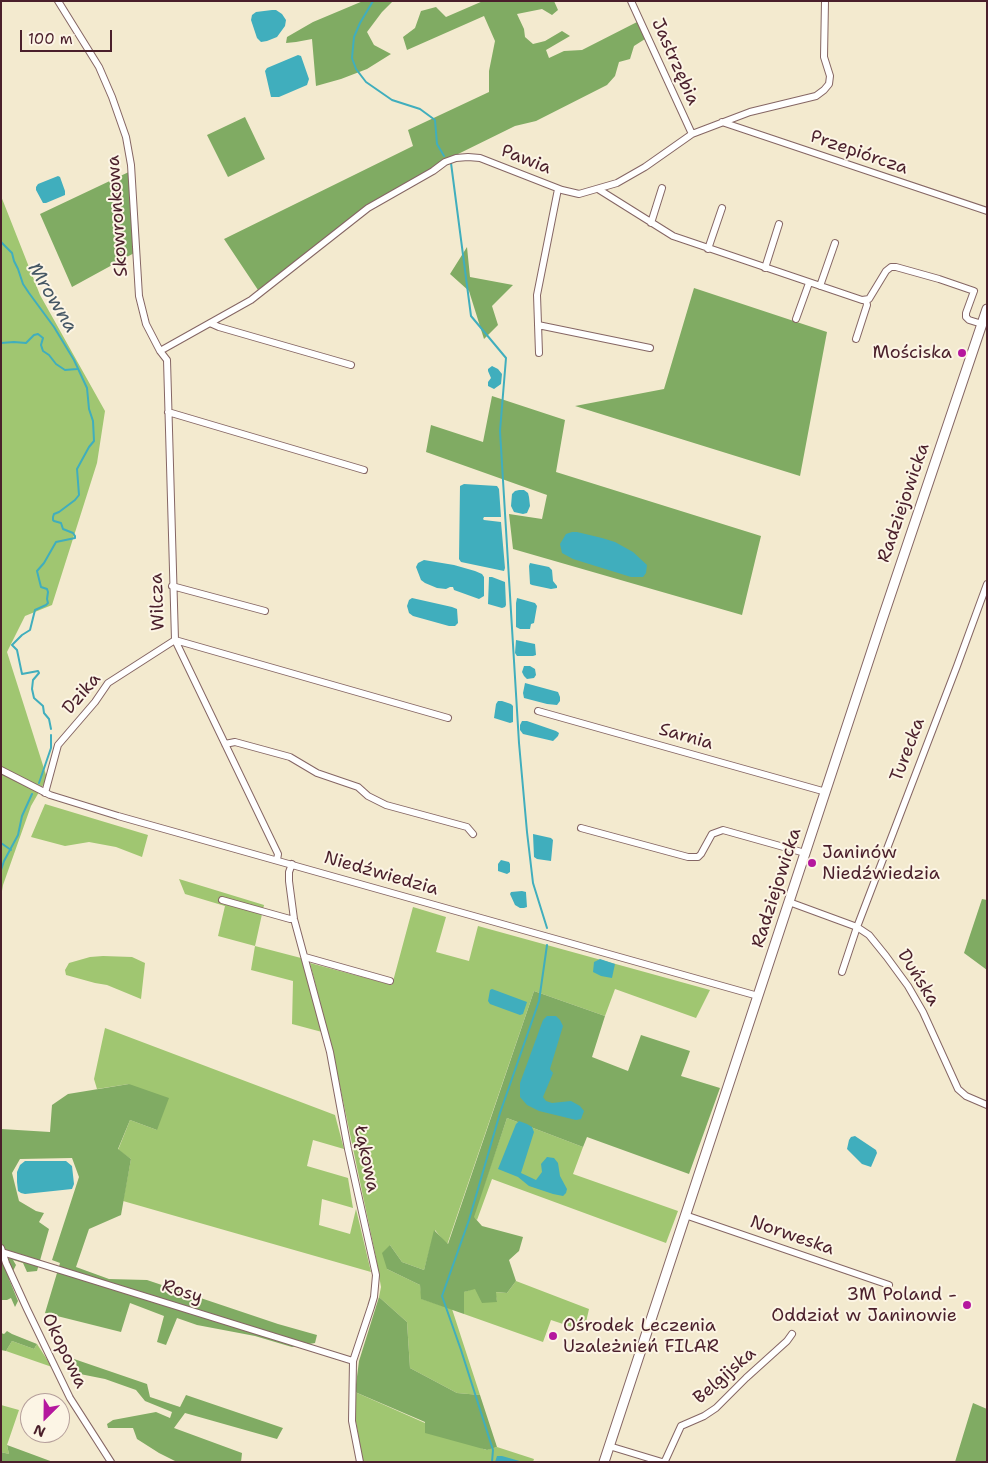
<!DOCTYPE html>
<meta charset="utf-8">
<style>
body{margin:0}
#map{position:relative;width:988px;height:1463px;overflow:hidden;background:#f3eacf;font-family:"Shantell Sans",sans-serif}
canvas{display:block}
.frame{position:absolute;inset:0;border:2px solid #4a1f2b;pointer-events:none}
.north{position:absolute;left:20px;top:1393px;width:50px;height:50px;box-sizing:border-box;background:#fcf5e5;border:1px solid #b59f9b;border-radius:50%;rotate:203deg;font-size:14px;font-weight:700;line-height:20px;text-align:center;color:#4a1f2b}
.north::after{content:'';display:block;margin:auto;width:18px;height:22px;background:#b5179e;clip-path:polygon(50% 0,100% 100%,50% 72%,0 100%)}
.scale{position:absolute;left:20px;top:30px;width:92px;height:22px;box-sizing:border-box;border:2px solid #4a1f2b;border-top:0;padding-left:6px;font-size:15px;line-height:18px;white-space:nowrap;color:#4a1f2b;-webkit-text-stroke:4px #fcf5e5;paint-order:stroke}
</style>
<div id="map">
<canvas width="988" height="1463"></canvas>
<div class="frame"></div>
<div class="north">N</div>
<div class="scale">100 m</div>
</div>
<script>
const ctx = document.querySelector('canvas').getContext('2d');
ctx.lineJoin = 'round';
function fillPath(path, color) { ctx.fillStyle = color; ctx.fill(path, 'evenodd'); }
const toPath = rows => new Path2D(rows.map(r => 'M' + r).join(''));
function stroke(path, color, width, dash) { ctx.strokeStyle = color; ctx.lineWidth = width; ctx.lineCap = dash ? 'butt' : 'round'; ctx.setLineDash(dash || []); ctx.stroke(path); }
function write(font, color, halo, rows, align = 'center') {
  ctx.font = font + ' "Shantell Sans",sans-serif'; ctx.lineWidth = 4; ctx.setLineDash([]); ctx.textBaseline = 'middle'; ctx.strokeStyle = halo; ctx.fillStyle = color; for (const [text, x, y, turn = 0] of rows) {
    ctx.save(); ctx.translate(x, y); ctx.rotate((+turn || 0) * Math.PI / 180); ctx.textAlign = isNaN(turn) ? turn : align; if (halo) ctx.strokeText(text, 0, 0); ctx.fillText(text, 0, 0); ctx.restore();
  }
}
fillPath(toPath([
 [1,196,40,295,105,411,97,463,52,605,25,616,7,652,47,778,31,806,3,885,1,897],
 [45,804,148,835,142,857,116,847,89,842,65,846,31,837],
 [179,879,264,905,255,946,301,958,322,1032,292,1024,293,981,251,970,255,946,218,936,225,906,185,894],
 [413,907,446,917,436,952,469,961,478,926,710,990,696,1018,615,989,605,1016,534,991,447,1245,435,1230,424,1270,402,1262,390,1245,387,1269,420,1285,422,1299,452,1309,480,1395,457,1393,410,1368,407,1322,379,1297,381,1287,376,1258,333,1053,310,963,392,985],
 [103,956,132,957,145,963,141,999,107,985,95,983,66,975,65,970,69,963,90,957],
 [105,1028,335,1115,344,1149,313,1140,307,1166,348,1178,353,1208,322,1199,319,1225,350,1234,356,1209,371,1272,123,1201,131,1159,118,1150,130,1120,157,1130,129,1084,97,1089,94,1079],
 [507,1118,583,1147,573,1174,678,1211,666,1243,492,1179,477,1220,473,1217],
 [516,1281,589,1309,584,1331,551,1320,543,1342,464,1314,464,1292,475,1288,497,1301,495,1292,507,1293],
 [12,1341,34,1349,37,1344,52,1367,6,1351],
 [355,1392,486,1450,497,1447,534,1459,533,1462,363,1462,356,1422],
 [1,1405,19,1410,7,1445,9,1454,1,1452]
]), '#a0c671');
fillPath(toPath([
 [363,1,393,1,382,12,367,32,374,45,391,54,367,69,341,79,316,86,312,39,296,42,286,43,287,37,313,22],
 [483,1,554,1,558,10,552,15,542,9,517,14,524,29,525,37,533,44,545,41,562,31,570,36,546,50,549,58,564,51,582,50,639,21,645,39,634,46,630,59,619,62,615,76,607,85,536,121,515,126,454,156,366,206,258,290,224,239,413,146,408,130,489,92,489,71,495,41,484,16,407,50,403,37,415,28,421,11,436,7,446,17],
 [245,117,265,159,228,177,207,135],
 [133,170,136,252,72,287,40,214],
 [467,247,470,277,513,285,492,306,498,325,484,339,469,291,450,274],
 [694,288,827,332,800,476,575,406,664,389],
 [492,396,565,420,556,472,761,536,742,615,513,549,509,514,542,519,547,495,426,452,431,425,483,442],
 [982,899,987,900,987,970,964,953],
 [534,991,605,1016,592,1057,628,1071,641,1035,690,1051,681,1076,720,1088,689,1174,587,1137,583,1147,507,1118,474,1217,482,1226,523,1237,519,1251,509,1260,516,1281,507,1293,496,1292,497,1302,482,1303,475,1289,464,1292,464,1314,421,1299,420,1285,387,1269,382,1253,390,1245,402,1262,424,1270,434,1230,448,1244],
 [129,1084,169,1098,157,1130,130,1120,118,1149,131,1159,121,1215,89,1229,76,1267,109,1279,147,1280,278,1324,317,1335,315,1343,292,1347,255,1336,197,1325,177,1318,166,1345,157,1342,164,1316,130,1303,121,1332,45,1313,60,1263,52,1260,79,1177,72,1158,20,1159,12,1173,19,1201,36,1211,44,1213,39,1222,49,1229,37,1271,27,1272,23,1263,13,1260,16,1265,9,1279,18,1301,15,1307,11,1298,7,1300,1,1300,1,1129,50,1132,52,1105,68,1094],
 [379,1297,407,1322,410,1368,457,1393,480,1395,497,1447,487,1450,425,1433,425,1422,355,1392,359,1361],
 [7,1331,12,1334,37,1344,34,1349,12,1341,6,1351,1,1350,1,1333,4,1334],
 [74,1359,147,1384,150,1397,180,1407,186,1395,283,1428,277,1439,185,1413,174,1428,242,1453,241,1462,177,1462,159,1453,137,1439,133,1428,108,1428,107,1424,113,1420,156,1412,170,1418,172,1412,145,1401,136,1390,105,1379,80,1374],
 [973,1403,987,1409,987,1462,955,1462],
 [7,1445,53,1462,1,1462,1,1452,9,1454]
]), '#80ab63');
fillPath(toPath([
 [272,10,276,10,282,14,286,20,285,26,277,37,267,41,261,42,257,38,251,20,252,15,256,12],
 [298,55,301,56,309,79,307,85,279,97,271,97,265,71,267,68],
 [58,176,60,177,65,191,65,195,46,203,43,203,36,190,36,187,38,184],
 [492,366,498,369,502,374,501,384,494,389,488,386,488,382,491,378,488,371,488,369],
 [464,484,497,486,499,489,501,517,484,517,483,519,484,520,501,522,505,568,504,571,461,562,459,559,460,486],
 [519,490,524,490,528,493,529,497,530,506,527,513,523,514,514,512,511,506,512,494,515,491],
 [572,532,577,532,602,538,615,542,633,552,647,565,646,573,643,577,631,577,573,559,562,553,560,544,566,534],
 [424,560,454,565,475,571,482,574,484,577,484,596,479,599,454,590,453,587,450,587,446,589,437,588,425,583,421,580,416,567,418,563],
 [530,563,549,567,552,570,553,581,557,586,557,588,551,589,532,585,530,584,529,566],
 [489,577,492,577,505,582,506,605,505,607,502,608,488,604],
 [412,598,452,607,457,609,458,623,455,626,449,626,413,616,409,613,407,606,409,600],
 [517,598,535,603,537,606,534,623,531,624,530,629,520,629,516,627,516,603],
 [516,640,535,644,536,655,533,656,517,656,515,653],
 [524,666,530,666,535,669,536,675,534,678,527,679,524,676,522,672],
 [525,683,558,692,560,697,560,701,557,705,547,704,524,698,523,693],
 [498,701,502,701,511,704,513,706,513,722,510,723,494,718,496,704],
 [522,721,527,721,556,731,559,733,558,736,553,741,523,734,520,730,520,725],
 [533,834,551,838,553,840,551,861,537,859,534,857],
 [501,860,509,862,510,864,510,872,507,874,498,871,498,864],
 [522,891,526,892,526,893,527,907,524,908,520,908,515,905,510,894,511,892],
 [600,959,615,964,612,978,601,976,593,972,594,962],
 [492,989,527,1002,523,1014,520,1015,490,1004,488,1001,490,990],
 [547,1016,556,1016,560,1020,563,1026,550,1069,553,1073,543,1097,546,1101,552,1103,571,1101,580,1106,584,1111,581,1119,576,1120,539,1111,527,1105,520,1097,520,1083,543,1020],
 [519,1121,527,1124,532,1127,534,1132,521,1173,536,1180,542,1172,541,1164,547,1157,554,1158,558,1163,560,1176,567,1189,566,1193,563,1196,553,1194,529,1186,518,1177,498,1169,516,1124],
 [855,1136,876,1150,877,1153,871,1167,862,1164,847,1149,849,1140,851,1137],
 [25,1161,66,1161,72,1166,74,1184,72,1189,25,1194,21,1193,18,1191,17,1182,17,1172,20,1165],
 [497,1456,502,1456,523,1462,495,1462]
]), '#40aebd');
stroke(toPath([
 [373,1,360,23,354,37,352,58,356,69,366,82,392,100,420,109,435,120,437,144,444,156],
 [451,163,471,316,506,358,500,431,519,743,527,832,533,883,547,928],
 [1,242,12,253,14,261,18,269,23,284,29,293,54,327,74,360,87,388,89,409,93,421,94,441,89,447,77,469,79,495,75,500,59,512,54,514,53,517,53,520,54,521,61,523,63,529,73,533,75,536,75,538,56,542,44,563,37,571,41,587,47,589,48,592,47,599,48,603,46,605,35,610,30,630,22,635,12,645,17,650,22,674,38,671,39,673,33,680,32,689,34,698,43,706,44,713,49,719,51,729],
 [1,343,14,342,26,343,34,335,38,334,43,338,41,345,43,351,49,355,56,364,65,370,77,369],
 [39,783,51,748,51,735],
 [1,843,11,850],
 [1,870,4,861,18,835,22,816,32,794],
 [492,1462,493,1450,461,1350,442,1296,469,1220,500,1113,539,1001,547,945]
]), '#40aebd', 2);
const minor = toPath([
 [58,1,99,67,112,97,126,137,131,165,139,296,146,324,160,351,167,360,175,640,278,854,277,860],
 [631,1,692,134],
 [722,122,987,211],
 [598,189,673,236,862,300,869,299,886,271,891,267,896,267,939,279,974,291,966,313,966,317,969,320,982,324],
 [651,223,662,188],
 [708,249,722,208],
 [765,268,779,224],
 [820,286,835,243],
 [796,319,809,283],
 [210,323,219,327,351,365],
 [538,325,650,348],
 [856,339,867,305,866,300],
 [160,351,251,300,368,208,433,171,445,162,456,158,468,157,480,158,562,190,579,194,617,183,645,167,692,134,750,112,816,96,824,90,829,84,830,76,824,57,825,1],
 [539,353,537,295,558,189],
 [168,412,364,470],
 [172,586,265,611],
 [538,711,826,792],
 [225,744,235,742,290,757,317,773,358,787,368,796,386,805,467,827,473,834],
 [1,770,50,795,118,816,758,996],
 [45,793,58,745,95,702,108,683,175,640,448,718],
 [581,828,688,857,698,857,701,854,712,834,723,830,805,853],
 [292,864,289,872,289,881,294,919,330,1052,348,1149,376,1275,374,1297,371,1307,353,1361,352,1421,360,1462],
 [222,900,290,919,294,919],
 [789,902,857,927,869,935,886,956,908,986,923,1012,958,1089,966,1096,987,1105],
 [305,957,390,981],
 [842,972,857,927,957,666,987,584],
 [685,1215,889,1285],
 [1,1248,6,1263,27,1309,70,1398,111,1462],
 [2,1252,353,1361],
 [609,1446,662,1462],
 [662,1462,665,1461,681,1426,704,1416,716,1408,746,1378,787,1341,792,1334]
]);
const major = toPath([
 [604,1462,882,620,987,309]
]);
stroke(minor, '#856664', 8);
stroke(major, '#856664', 11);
stroke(minor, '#fff', 6);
stroke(major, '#fff', 9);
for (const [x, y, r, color] of [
 [962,353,5,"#b5179e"],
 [812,863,5,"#b5179e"],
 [967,1305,5,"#b5179e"],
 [553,1336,5,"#b5179e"]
]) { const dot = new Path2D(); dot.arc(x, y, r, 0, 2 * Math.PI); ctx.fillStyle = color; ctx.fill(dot); stroke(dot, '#fcf5e5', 2); }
write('18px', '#4a1f2b', '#fcf5e5', [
 ["Jastrzębia",675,62,66],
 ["Przepiórcza",859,153,19],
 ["Pawia",526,160,21],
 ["Skowronkowa",118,216,-94],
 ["Radziejowicka",904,503,-71],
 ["Wilcza",158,602,-92],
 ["Dzika",82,694,-49],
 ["Sarnia",686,737,16],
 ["Turecka",908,750,-69],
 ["Niedźwiedzia",381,874,16],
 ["Radziejowicka",777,888,-72],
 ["Duńska",918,978,58],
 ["Łąkowa",366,1159,78],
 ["Norweska",792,1236,19],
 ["Rosy",182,1292,18],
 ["Okopowa",64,1351,64],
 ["Belgijska",725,1376,-41]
]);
write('18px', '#4a1f2b', '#fcf5e5', [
 ["Mościska",952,353],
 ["Janinów",822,853,"left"],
 ["Niedźwiedzia",822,874,"left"],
 ["3M Poland -",957,1295],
 ["Oddział w Janinowie",957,1316],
 ["Ośrodek Leczenia",563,1326,"left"],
 ["Uzależnień FILAR",563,1347,"left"]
], 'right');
write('italic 19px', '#465865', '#fcf5e5', [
 ["Mrowna",52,298,59]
]);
</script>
